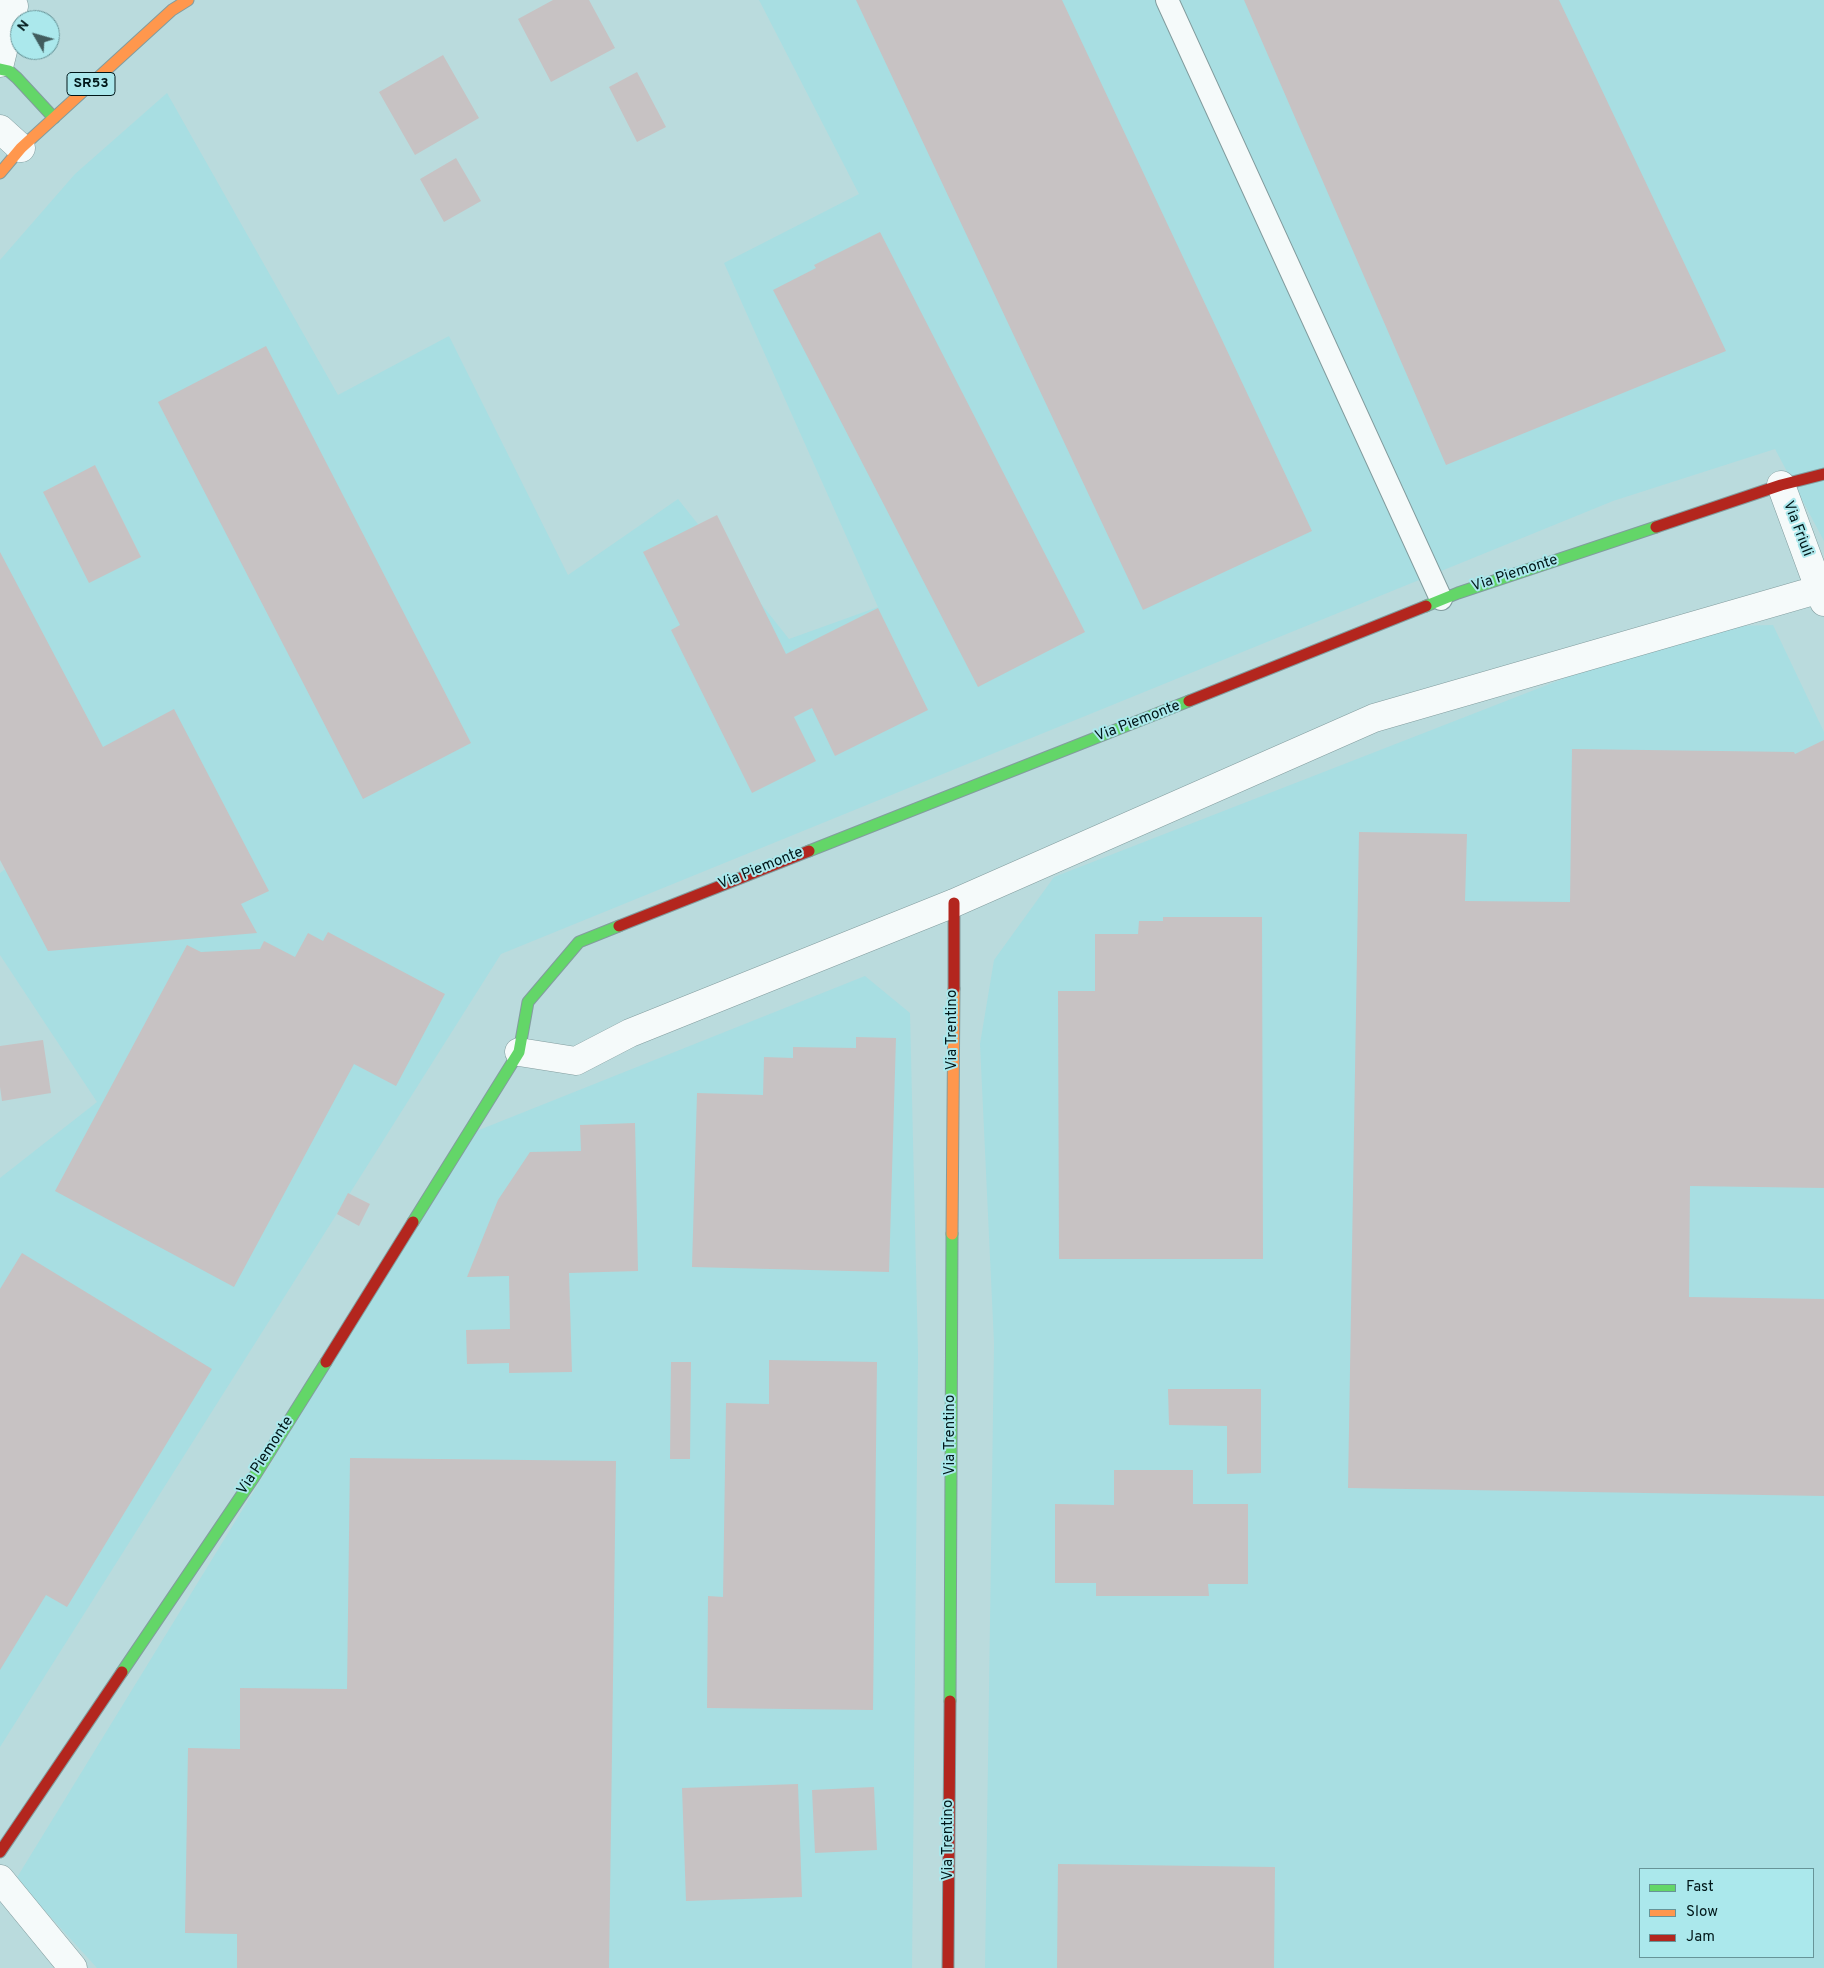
<!DOCTYPE html>
<style>
body{margin:0}
#map{position:relative;width:1824px;height:1968px;overflow:hidden;background:#badbdd;font-family:Overpass,sans-serif}
canvas{display:block}
.legend{position:absolute;left:1639px;top:1868px;width:175px;height:90px;box-sizing:border-box;background:#abe8ec;border:1px solid #679498;margin:0;padding:6px 9px;list-style:none;font-size:15px;color:#001719}
.legend li{display:flex;align-items:center;gap:10px;height:25px}
.legend b{width:25px;border:1px solid #679498}
.north{position:absolute;left:10px;top:10px;width:50px;height:50px;box-sizing:border-box;background:#abe8ec;border:1px solid #679498;border-radius:50%;rotate:308deg;font-size:14px;font-weight:700;line-height:20px;text-align:center;color:#001719}
.north::after{content:'';display:block;margin:auto;width:18px;height:22px;background:#415c5e;clip-path:polygon(50% 0,100% 100%,50% 72%,0 100%)}
</style>
<div id="map">
<canvas width="1824" height="1968"></canvas>
<ul class="legend">
<li><b style="height:6px;background:#63d668"></b>Fast</li>
<li><b style="height:6px;background:#ff974d"></b>Slow</li>
<li><b style="height:6px;background:#b3261e"></b>Jam</li>
</ul>
<div class="north">N</div>
</div>
<script>
const ctx = document.querySelector('canvas').getContext('2d');
ctx.lineJoin = 'round';
function fillPath(path, color) { ctx.fillStyle = color; ctx.fill(path, 'evenodd'); }
const toPath = rows => new Path2D(rows.map(r => 'M' + r).join(''));
function stroke(path, color, width, dash) { ctx.strokeStyle = color; ctx.lineWidth = width; ctx.lineCap = dash ? 'butt' : 'round'; ctx.setLineDash(dash || []); ctx.stroke(path); }
function write(font, color, halo, rows, align = 'center') {
  ctx.font = font + ' Overpass,sans-serif'; ctx.lineWidth = 4; ctx.setLineDash([]); ctx.textBaseline = 'middle'; ctx.strokeStyle = halo; ctx.fillStyle = color; for (const [text, x, y, turn = 0] of rows) {
    ctx.save(); ctx.translate(x, y); ctx.rotate((+turn || 0) * Math.PI / 180); ctx.textAlign = isNaN(turn) ? turn : align; if (halo) ctx.strokeText(text, 0, 0); ctx.fillText(text, 0, 0); ctx.restore();
  }
}
fillPath(toPath([
 [759,0,1824,0,1824,541,1775,449,1613,501,501,954,0,1747,0,1178,97,1102,0,955,0,873,12,864,0,835,0,260,75,174,167,93,338,395,449,336,568,575,678,499,789,639,878,607,724,263,859,194],
 [1773,625,1824,732,1824,1968,985,1968,994,1343,980,1044,994,960,1054,877,1696,627],
 [1640,1869,1813,1869,1813,1957,1640,1957],
 [865,976,910,1013,918,1354,912,1968,97,1968,16,1879,474,1132]
]), '#a8dee2');
fillPath(toPath([
 [553,0,589,0,615,48,551,82,518,19],
 [856,0,1062,0,1312,531,1143,610],
 [1244,0,1559,0,1726,351,1446,465],
 [443,55,479,118,415,155,379,92],
 [637,72,666,127,637,142,609,87],
 [456,158,481,201,444,222,420,179],
 [880,232,1085,632,978,687,773,290,816,268,814,265],
 [266,346,471,743,363,799,158,402],
 [95,465,141,557,89,583,43,492],
 [717,515,786,654,878,608,928,710,835,756,812,708,794,717,816,761,752,793,671,630,680,625,643,552],
 [0,552,103,747,174,709,269,891,241,904,257,933,48,951,0,860],
 [1824,740,1824,1188,1690,1186,1689,1297,1824,1299,1824,1496,1348,1488,1359,832,1467,834,1465,901,1570,902,1572,749,1794,752,1795,754],
 [1163,917,1262,917,1263,1259,1059,1259,1058,991,1095,991,1095,934,1138,934,1139,921,1163,921],
 [328,932,445,994,396,1086,354,1064,234,1287,55,1191,187,945,201,952,260,949,264,941,295,957,308,933,323,941],
 [856,1037,896,1038,889,1272,692,1267,697,1093,763,1095,764,1057,793,1058,793,1047,856,1048],
 [43,1040,51,1093,2,1101,0,1087,0,1046],
 [635,1123,638,1271,569,1273,572,1372,509,1373,509,1363,467,1364,466,1330,510,1329,509,1276,467,1277,498,1200,530,1152,581,1151,580,1125],
 [348,1193,370,1204,359,1226,337,1214],
 [22,1253,212,1369,67,1607,46,1595,0,1670,0,1289],
 [769,1360,877,1362,873,1710,707,1708,708,1596,723,1597,726,1403,769,1404],
 [671,1362,691,1362,690,1459,670,1459],
 [1168,1389,1261,1389,1261,1473,1227,1474,1227,1426,1169,1425],
 [350,1458,616,1461,609,1968,237,1968,237,1934,185,1933,188,1748,240,1749,240,1688,347,1689],
 [1114,1470,1193,1470,1193,1504,1248,1504,1248,1584,1208,1584,1209,1596,1096,1596,1096,1583,1055,1583,1055,1504,1114,1505],
 [798,1784,802,1897,686,1901,682,1788],
 [874,1787,877,1850,815,1853,812,1790],
 [1058,1864,1275,1867,1274,1968,1057,1968]
]), '#c7c2c3');
const lane = toPath([
 [1167,0,1441,599]
]);
const street = toPath([
 [0,63,14,6,11,0],
 [0,129,21,148],
 [1781,485,1824,602],
 [519,1052,576,1061,630,1033,954,903,1374,718,1824,588],
 [0,1879,73,1968]
]);
const fast = toPath([
 [0,69,9,71,17,78,54,118],
 [1426,606,1458,593,1656,527],
 [809,851,1189,701],
 [413,1222,519,1052,528,1002,579,942,619,926],
 [122,1672,254,1477,326,1362],
 [950,1701,952,1234]
]);
const slow = toPath([
 [0,173,21,148,172,10,188,0],
 [952,1234,954,989]
]);
const jam = toPath([
 [1656,527,1781,485,1824,474],
 [1189,701,1426,606],
 [619,926,809,851],
 [954,989,954,903],
 [326,1362,413,1222],
 [0,1852,122,1672],
 [948,1968,950,1701]
]);
stroke(lane, '#829c9e', 24);
stroke(street, '#829c9e', 29);
stroke(fast, '#829c9e', 13);
stroke(slow, '#829c9e', 13);
stroke(jam, '#829c9e', 13);
stroke(lane, '#f5fafa', 22);
stroke(street, '#f5fafa', 28);
stroke(fast, '#63d668', 11);
stroke(slow, '#ff974d', 11);
stroke(jam, '#b3261e', 11);
for (const [x, y, w] of [
 [91,84,48]
]) { const box = new Path2D(); box.roundRect(x - w / 2, y - 11.5, w, 23, 4); ctx.fillStyle = '#abe8ec'; ctx.fill(box); stroke(box, '#001719', 1); }
write('bold 14px', '#001719', null, [
 ["SR53",91,84]
]);
write('15px', '#001719', '#abe8ec', [
 ["Via Friuli",1797,529,69],
 ["Via Piemonte",1515,574,-18],
 ["Via Piemonte",1138,722,-21],
 ["Via Piemonte",761,869,-22],
 ["Via Trentino",953,1030,-90],
 ["Via Trentino",951,1435,-90],
 ["Via Piemonte",266,1456,-57],
 ["Via Trentino",949,1840,-90]
]);
</script>
